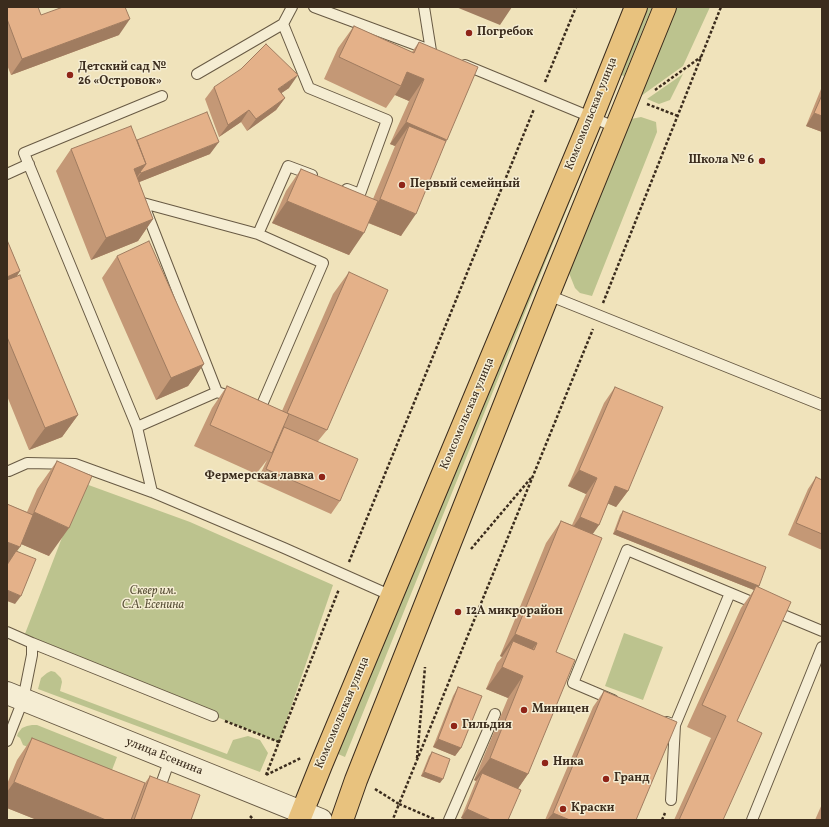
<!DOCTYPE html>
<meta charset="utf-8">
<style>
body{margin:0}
#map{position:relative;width:829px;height:827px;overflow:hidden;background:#f0e3bb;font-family:Vollkorn,serif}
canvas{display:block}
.frame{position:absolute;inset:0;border:8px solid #3b2c1d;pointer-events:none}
</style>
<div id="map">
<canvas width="829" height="827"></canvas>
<div class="frame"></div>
</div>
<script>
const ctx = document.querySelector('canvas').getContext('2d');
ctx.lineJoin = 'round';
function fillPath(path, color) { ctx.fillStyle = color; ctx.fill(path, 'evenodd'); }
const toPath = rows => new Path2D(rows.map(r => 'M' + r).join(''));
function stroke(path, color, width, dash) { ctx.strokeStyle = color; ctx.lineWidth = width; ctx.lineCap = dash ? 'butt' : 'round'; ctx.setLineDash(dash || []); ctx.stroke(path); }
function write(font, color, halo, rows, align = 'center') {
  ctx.font = font + ' Vollkorn,serif'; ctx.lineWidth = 3; ctx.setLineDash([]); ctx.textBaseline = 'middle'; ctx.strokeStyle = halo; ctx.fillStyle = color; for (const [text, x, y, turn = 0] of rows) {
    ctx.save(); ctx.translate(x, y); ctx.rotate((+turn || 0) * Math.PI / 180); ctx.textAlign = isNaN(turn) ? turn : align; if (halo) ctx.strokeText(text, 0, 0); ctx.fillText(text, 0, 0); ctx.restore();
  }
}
fillPath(toPath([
 [646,7,652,7,624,76,618,74],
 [675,7,710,7,683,66,641,96],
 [683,74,670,100,659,104,647,99],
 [641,117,656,122,657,132,592,296,580,293,575,288,569,273,631,119],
 [590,134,596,137,345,757,338,754],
 [83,483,190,522,333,585,279,742,23,639],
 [624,633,663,647,643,700,605,686],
 [51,671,55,672,61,678,62,682,60,691,227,754,233,740,248,736,260,740,268,753,260,772,38,689,41,678,47,673],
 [32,725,37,725,117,757,112,770,55,759,23,745,20,738,17,736,18,733,22,728,27,726]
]), '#bcc38e');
const service = toPath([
 [314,7,430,50],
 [424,7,431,51],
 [283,24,309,88,387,120,360,194,347,189],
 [465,65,615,127],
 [197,74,283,24,292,7],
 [7,174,29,164],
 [258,234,288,166,312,175],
 [548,295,822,405],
 [217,392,143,203,258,234,323,263,261,407,254,405],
 [137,427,24,153,162,96],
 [9,471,27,463,75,464,152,492,284,548,392,596],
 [152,492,137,427,217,392,235,398],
 [774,611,822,631],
 [7,632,32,643,32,655,23,700,7,741],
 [32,643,213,716],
 [613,700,573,683,627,550,759,605],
 [667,722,675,725,730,593],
 [158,793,170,759],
 [671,800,675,725],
 [449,820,495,714],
 [752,820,822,647]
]);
const tertiary = toPath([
 [7,693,321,820]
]);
const primary = toPath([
 [299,820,321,765,592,117,636,7],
 [342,820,356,780,548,295,665,7]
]);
stroke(service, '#685a44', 12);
stroke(tertiary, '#685a44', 24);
stroke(primary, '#3b2c1d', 24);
stroke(toPath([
 [545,82,576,7],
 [655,90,701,57],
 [647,104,678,116],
 [603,303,721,7],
 [471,549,531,478],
 [349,562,534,109],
 [225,721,279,742],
 [417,758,425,667],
 [266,775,339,589],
 [266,775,301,758],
 [375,789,399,804,393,819],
 [250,816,254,820],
 [434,819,399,804,593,329],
 [662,820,665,813]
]), '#3b2c1d', 2.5, [3, 2]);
stroke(service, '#f5edd3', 10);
stroke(tertiary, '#f5edd3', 22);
stroke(primary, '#e8c27e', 22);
fillPath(toPath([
 [7,7,41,15,119,35,11,75,7,65],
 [354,26,412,52,419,42,445,142,401,236,368,223,349,255,272,223,286,191,301,169,373,199,395,146,390,144,409,101,395,95,386,108,324,79,338,48],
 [214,87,289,88,281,93,285,98,276,110,247,131,241,122,219,137,205,99],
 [822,87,822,132,806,126,821,89],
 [137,140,210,154,139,182,153,219,138,241,91,260,56,171,71,149],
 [7,240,20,271,17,276,78,415,62,437,29,450,7,396],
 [117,256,204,364,188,386,156,400,102,278],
 [349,272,327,430,318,441,340,501,331,514,257,481,267,460,256,474,194,446,212,408,227,386,282,411,333,294],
 [615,387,628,491,616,507,608,503,599,525,592,534,556,652,528,774,518,788,508,820,466,820,461,818,476,781,474,780,508,698,486,689,497,663,502,657,500,656,546,543,561,521,572,525,586,494,568,486,604,403],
 [57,461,49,556,21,544,16,552,15,604,7,504,27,512,37,489],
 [816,477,822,480,822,550,788,535,808,489],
 [623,511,759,586,737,721,723,820,674,820,711,738,687,727,741,608,754,590,613,534,620,515],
 [458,687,461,748,455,756,433,747,453,696],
 [604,691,636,820,545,820,593,707],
 [32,738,145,783,150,776,191,820,37,820,7,808,7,784,17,760],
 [432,752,440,783,421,776,429,756],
 [822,804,822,820,815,820]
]), '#c49876');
fillPath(toPath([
 [456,7,512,7,500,25],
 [130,19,119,35,11,75,22,59],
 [407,72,424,79,409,101,395,95,401,86],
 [298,75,289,88,270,101,278,89],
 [285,98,276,110,247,131,256,119],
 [249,110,241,122,219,137,228,125],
 [814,113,822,116,822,132,806,126],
 [406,122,447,140,432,162,409,126,395,146,390,144],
 [219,142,210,154,132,185,141,173],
 [146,164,131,186,134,169],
 [380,199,416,214,401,236,364,221],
 [287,201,364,233,349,255,272,223],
 [153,219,138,241,91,260,106,238],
 [20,271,7,290,7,277],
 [204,364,188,386,156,400,171,378],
 [78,415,62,437,29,450,45,428],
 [579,470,597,478,586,494,568,486],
 [615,486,628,491,616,507,604,502],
 [34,512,69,528,49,556,14,541],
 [580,517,599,525,588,541,569,533],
 [616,530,759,586,756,590,756,586,754,590,613,534],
 [7,542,20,547,7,565],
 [7,590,21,596,15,604,7,601],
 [515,634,537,643,521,665,513,641,502,657,500,656],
 [502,667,523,676,508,698,486,689],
 [438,739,461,748,455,756,433,747],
 [490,758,528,774,513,796,482,773,476,781,474,780],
 [424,772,443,779,440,783,421,776],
 [14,782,106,820,37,820,7,808,7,792],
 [467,809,491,820,466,820,461,818],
 [553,813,570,820,547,820]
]), '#a07c60');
const building = toPath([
 [7,7,38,7,41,15,63,7,125,7,130,19,22,59,7,19,7,7],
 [354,26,414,53,419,42,478,67,447,140,406,122,424,79,407,72,401,86,339,57,354,26],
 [266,44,298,75,278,89,285,98,256,119,249,110,228,125,214,87,241,69,266,44],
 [822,95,822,116,814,113,822,95],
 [207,112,219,142,141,173,140,172,146,164,137,140,207,112],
 [131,126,146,164,134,169,153,219,106,238,71,149,131,126],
 [409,126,446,141,416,214,380,199,409,126],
 [301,169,378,201,364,233,287,201,301,169],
 [7,240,20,271,7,277,7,240],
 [149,241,204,364,171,378,117,256,149,241],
 [349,272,388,290,327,430,287,413,349,272],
 [20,275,78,415,45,428,7,337,7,280,20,275],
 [227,386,289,414,272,453,210,425,227,386],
 [615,387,663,407,628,491,615,486,599,525,580,517,597,478,579,470,615,387],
 [284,427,358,459,340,501,266,469,284,427],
 [57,461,92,476,69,528,34,512,57,461],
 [816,477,822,480,822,534,796,523,816,477],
 [7,504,33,515,20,547,7,542,7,504],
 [623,511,766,567,759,586,616,530,623,511],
 [561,521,602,538,556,652,575,660,528,774,490,758,523,676,502,667,513,641,534,650,537,643,515,634,561,521],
 [16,551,36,559,21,596,7,590,7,565,16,551],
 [756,586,791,602,737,721,762,733,723,820,679,820,726,716,702,705,756,586],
 [458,687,482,696,461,748,438,739,458,687],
 [604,691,677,722,636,820,570,820,553,813,604,691],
 [32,738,145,783,131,820,106,820,14,782,32,738],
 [432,752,450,759,443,779,424,772,432,752],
 [482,773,521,790,508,820,491,820,467,809,482,773],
 [150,776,200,795,191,820,134,820,150,776]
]);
fillPath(building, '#e4b189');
stroke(building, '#a07c60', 1);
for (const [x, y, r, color] of [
 [469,33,4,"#8f2418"],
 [70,75,4,"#8f2418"],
 [762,161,4,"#8f2418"],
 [402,185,4,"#8f2418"],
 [322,477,4,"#8f2418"],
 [458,612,4,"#8f2418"],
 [524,710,4,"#8f2418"],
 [454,726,4,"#8f2418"],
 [545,763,4,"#8f2418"],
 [606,779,4,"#8f2418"],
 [563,809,4,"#8f2418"]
]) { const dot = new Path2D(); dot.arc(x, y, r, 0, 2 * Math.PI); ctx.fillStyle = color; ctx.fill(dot); stroke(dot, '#f5edd3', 1.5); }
write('bold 12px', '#3b2c1d', '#f5edd3', [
 ["Погребок",477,33],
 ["Детский сад №",78,68],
 ["26 «Островок»",78,82],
 ["Школа № 6",754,161,"right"],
 ["Первый семейный",410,185],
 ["Фермерская лавка",314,477,"right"],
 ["12А микрорайон",466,612],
 ["Миницен",532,710],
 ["Гильдия",462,726],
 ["Ника",553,763],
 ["Гранд",614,779],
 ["Краски",571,809]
], 'left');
write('12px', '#3b2c1d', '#f5edd3', [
 ["Комсомольская улица",592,114,-68],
 ["Комсомольская улица",468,414,-67],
 ["Комсомольская улица",343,713,-67],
 ["улица Есенина",164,757,22]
]);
write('italic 12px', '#5b5239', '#f5edd3', [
 ["Сквер им.",153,592],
 ["С.А. Есенина",153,606]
]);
</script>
